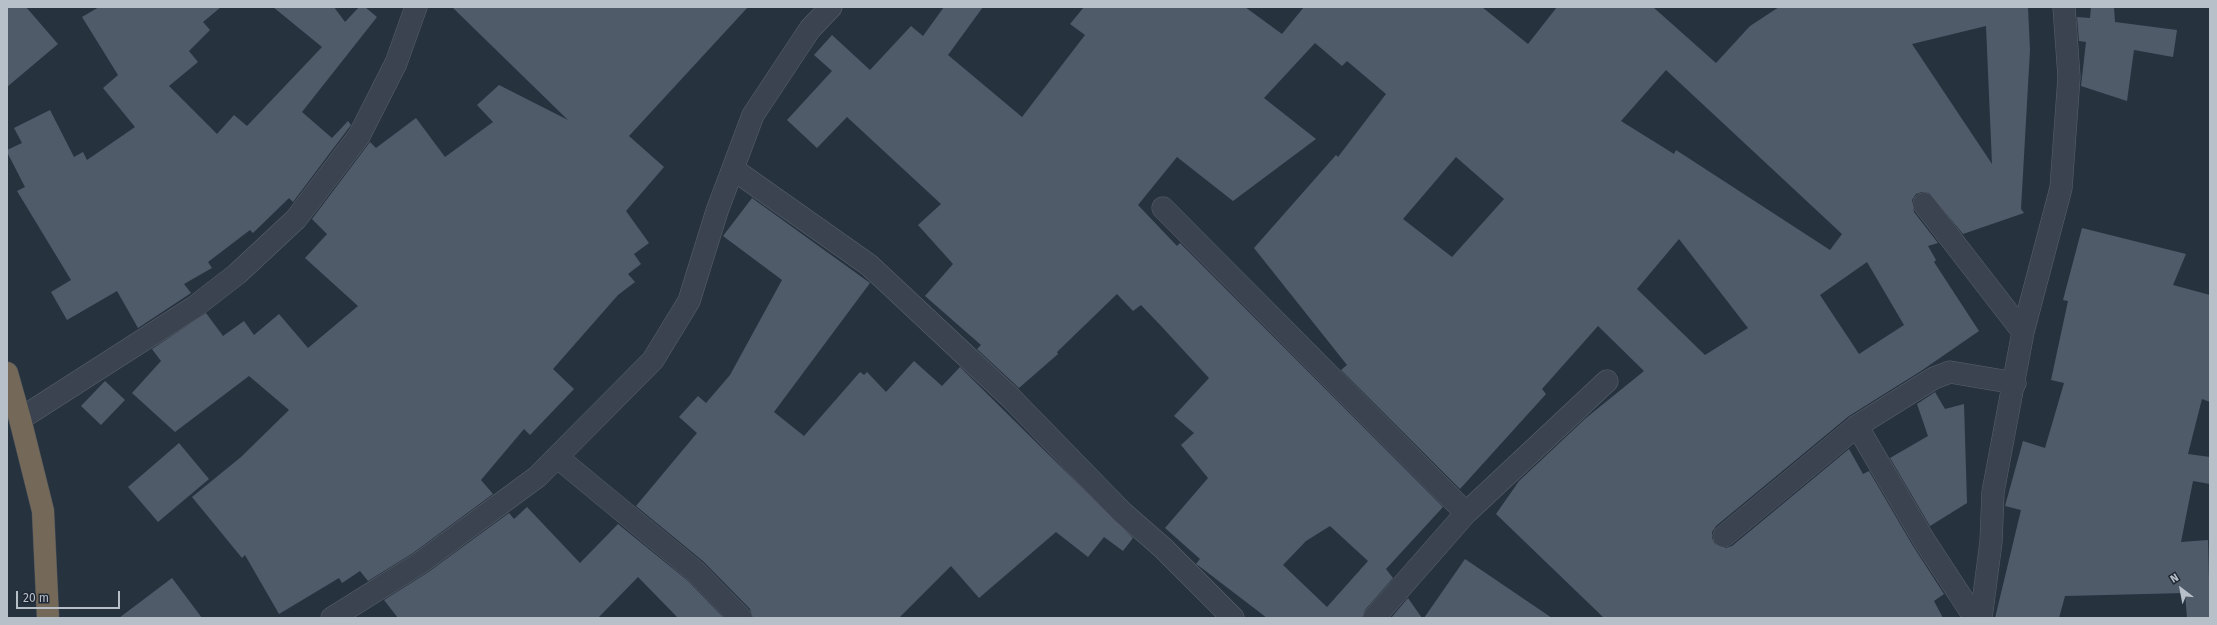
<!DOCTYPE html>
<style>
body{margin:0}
#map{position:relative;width:2217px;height:625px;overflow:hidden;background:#27323f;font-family:"Fira Sans",sans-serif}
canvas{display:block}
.frame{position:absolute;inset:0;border:8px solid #b7bfc9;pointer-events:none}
.north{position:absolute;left:2161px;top:569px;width:40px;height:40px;-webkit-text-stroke:3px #1f2834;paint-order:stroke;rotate:328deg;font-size:11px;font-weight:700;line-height:16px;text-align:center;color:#b7bfc9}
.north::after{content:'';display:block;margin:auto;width:14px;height:18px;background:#b7bfc9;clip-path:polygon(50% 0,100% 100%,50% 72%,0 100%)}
.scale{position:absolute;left:16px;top:591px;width:104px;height:18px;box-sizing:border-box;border:2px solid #b7bfc9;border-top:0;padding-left:5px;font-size:12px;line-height:14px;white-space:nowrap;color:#b7bfc9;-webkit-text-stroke:3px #1f2834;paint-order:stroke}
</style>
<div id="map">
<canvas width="2217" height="625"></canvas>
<div class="frame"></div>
<div class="north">N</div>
<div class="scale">20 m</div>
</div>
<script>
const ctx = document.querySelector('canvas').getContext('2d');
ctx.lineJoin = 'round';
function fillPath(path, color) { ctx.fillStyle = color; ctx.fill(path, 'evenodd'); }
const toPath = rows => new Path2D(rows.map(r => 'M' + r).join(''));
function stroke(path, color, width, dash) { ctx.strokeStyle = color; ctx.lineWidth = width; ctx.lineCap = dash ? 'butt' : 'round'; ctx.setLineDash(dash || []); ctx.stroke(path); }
fillPath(toPath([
 [7,7,26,7,58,44,7,87],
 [99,7,221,7,203,22,210,30,189,51,198,62,169,86,217,134,234,115,247,126,322,47,273,7,334,7,345,22,359,7,365,7,377,17,302,112,332,138,348,121,351,125,293,202,289,198,253,233,250,230,208,262,212,268,184,284,191,293,138,328,117,291,67,320,51,292,71,280,17,191,25,187,7,152,7,150,22,143,14,128,50,110,74,157,83,152,87,160,135,127,103,88,118,75,82,17],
 [452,7,748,7,629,136,664,167,626,211,649,243,634,254,641,264,628,274,635,282,618,295,553,369,574,389,530,435,524,429,481,480,493,494,413,553,368,581,360,571,342,583,339,578,279,614,245,555,242,558,192,497,241,457,289,410,249,376,175,432,132,393,161,361,152,349,206,313,223,336,244,321,254,335,279,314,308,348,358,306,305,258,327,234,312,219,370,142,376,148,416,118,445,157,493,122,477,105,499,85,568,120],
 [944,7,983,7,948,55,1022,117,1085,35,1070,24,1084,7,1245,7,1282,34,1304,7,1482,7,1528,44,1557,7,1653,7,1716,63,1750,26,1779,7,2028,7,2030,50,2021,209,2024,213,1963,234,1929,193,1922,192,1916,194,1912,200,1914,212,1938,243,1928,246,1936,260,1934,262,1979,331,1921,371,1849,416,1716,526,1712,532,1712,538,1715,544,1726,548,1732,546,1849,449,1863,474,1869,471,1913,546,1944,594,1934,601,1943,618,1604,618,1496,514,1519,481,1586,418,1644,371,1598,326,1542,389,1546,394,1460,489,1341,370,1347,365,1254,248,1336,155,1338,157,1386,94,1347,61,1342,66,1315,43,1264,98,1316,139,1233,201,1177,157,1138,205,1177,246,1180,243,1443,507,1386,569,1393,578,1365,610,1362,618,1267,618,1199,566,1196,564,1200,559,1165,528,1208,478,1181,445,1194,433,1174,416,1209,378,1162,327,1141,305,1133,311,1117,294,1057,352,1058,354,1019,388,977,349,981,345,925,296,953,264,918,225,941,204,847,117,817,148,787,120,832,71,814,55,832,35,870,70,911,26,923,36],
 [1986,26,1992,164,1912,44],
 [1666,70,1842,234,1830,250,1676,150,1674,154,1621,121],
 [1456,157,1504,199,1452,257,1403,219],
 [1679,239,1748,328,1705,355,1637,289],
 [1867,262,1904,325,1859,354,1820,295],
 [1330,526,1368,561,1327,607,1283,565,1306,541],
 [2091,7,2114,7,2115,22,2177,30,2173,57,2134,50,2127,101,2081,86,2086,42,2079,41,2077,17,2090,18],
 [752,198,870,283,774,412,804,436,860,372,864,375,867,372,886,392,914,361,942,386,960,367,1133,538,1123,551,1104,537,1088,557,1056,532,979,598,951,566,899,618,753,618,750,609,704,562,636,506,697,433,679,417,698,396,706,403,730,375,782,280,723,236],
 [2082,228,2186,254,2173,285,2210,295,2210,402,2202,399,2188,454,2210,457,2210,484,2193,481,2181,542,2208,540,2210,618,2187,618,2185,593,2065,596,2059,618,1995,618,2021,510,2005,506,2023,441,2045,448,2064,383,2051,380,2068,301,2063,300],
 [105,381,125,400,101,425,81,406],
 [1935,392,1945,409,1964,404,1967,503,1930,526,1890,458,1928,436,1917,404],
 [179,443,209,479,158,522,128,487],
 [527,507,580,563,618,524,687,580,724,618,678,618,638,577,598,618,398,618,384,600,427,573,509,513,514,519],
 [1465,559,1552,618,1424,618],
 [172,578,202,618,119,618],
 [1408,598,1422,618,1391,618]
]), '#505b6a');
const minor = toPath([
 [733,169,869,265,1010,397,1123,513,1163,548,1233,618],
 [1924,204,2023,332],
 [1163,208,1466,513],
 [20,419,193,308,237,274,296,219,359,136,396,63,416,7],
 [1857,426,1924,540,1975,618],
 [557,457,695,571,741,618],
 [1724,536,1857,426,1934,378,1950,372,2015,383],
 [332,618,420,563,537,477,653,360,689,301,717,211,753,115,810,29,831,7],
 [1374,618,1466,513,1607,381],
 [1981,618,1991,542,1993,492,2023,332,2061,188,2069,77,2064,7]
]);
const highway = toPath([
 [7,373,20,419,43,511,48,618]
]);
stroke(minor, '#58616c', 23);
stroke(highway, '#454e59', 23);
stroke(minor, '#3a434f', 22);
stroke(highway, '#746858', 22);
</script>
